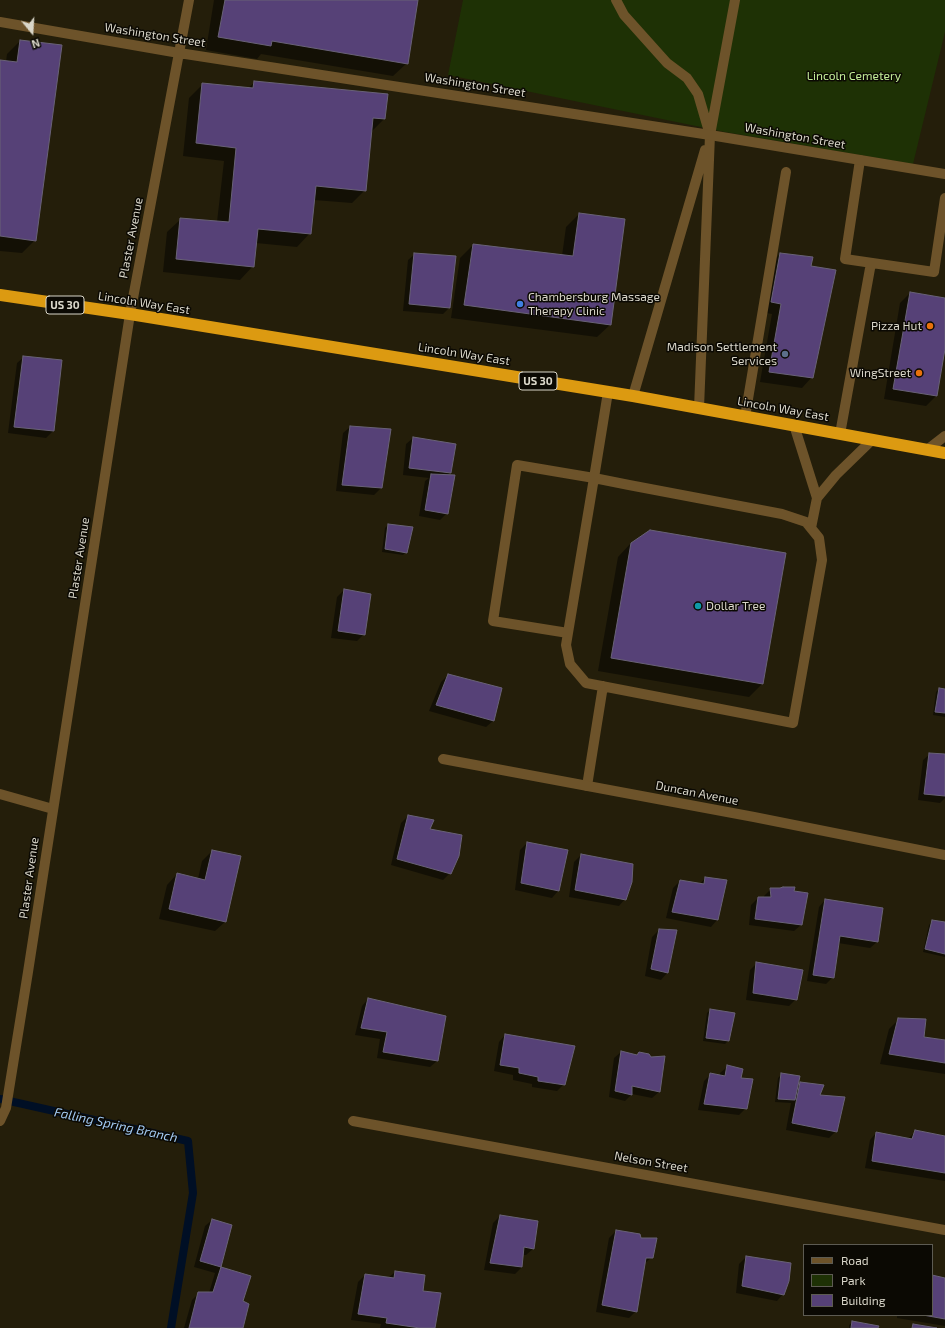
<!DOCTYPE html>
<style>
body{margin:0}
#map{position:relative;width:945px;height:1328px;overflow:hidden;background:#241e0a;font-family:"Exo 2",sans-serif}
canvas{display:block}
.legend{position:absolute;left:803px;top:1244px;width:130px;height:72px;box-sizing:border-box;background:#0b0903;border:1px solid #5d5b52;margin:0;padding:5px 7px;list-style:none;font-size:12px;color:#d9d6c9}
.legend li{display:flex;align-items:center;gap:8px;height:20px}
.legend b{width:20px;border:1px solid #5d5b52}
.north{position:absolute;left:12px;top:12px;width:40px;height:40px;-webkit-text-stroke:3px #0b0903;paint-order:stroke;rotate:162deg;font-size:11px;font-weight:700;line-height:16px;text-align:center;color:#d9d6c9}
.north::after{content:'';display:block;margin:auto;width:14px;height:18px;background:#d9d6c9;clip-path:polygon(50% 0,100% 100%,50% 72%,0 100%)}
</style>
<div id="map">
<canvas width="945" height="1328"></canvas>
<ul class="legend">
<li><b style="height:5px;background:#6d532a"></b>Road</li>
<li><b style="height:11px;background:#1e3105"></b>Park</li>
<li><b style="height:11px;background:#564177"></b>Building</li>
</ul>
<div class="north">N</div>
</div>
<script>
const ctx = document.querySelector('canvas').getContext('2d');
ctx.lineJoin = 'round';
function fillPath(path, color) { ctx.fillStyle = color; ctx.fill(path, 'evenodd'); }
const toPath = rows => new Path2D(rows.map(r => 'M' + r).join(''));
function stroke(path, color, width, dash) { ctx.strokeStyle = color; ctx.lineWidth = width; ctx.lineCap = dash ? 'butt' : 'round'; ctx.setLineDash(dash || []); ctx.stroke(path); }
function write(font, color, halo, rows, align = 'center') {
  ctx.font = font + ' "Exo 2",sans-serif'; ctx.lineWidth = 3; ctx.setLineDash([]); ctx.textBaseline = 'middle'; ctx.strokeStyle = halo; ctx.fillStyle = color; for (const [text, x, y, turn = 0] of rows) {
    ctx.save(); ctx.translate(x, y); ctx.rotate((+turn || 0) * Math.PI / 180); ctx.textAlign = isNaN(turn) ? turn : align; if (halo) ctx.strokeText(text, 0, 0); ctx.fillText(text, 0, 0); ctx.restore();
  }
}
fillPath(toPath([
 [463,0,945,0,945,32,913,164,725,132,448,75]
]), '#1e3105');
fillPath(toPath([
 [214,0,417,0,407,63,393,76,261,54,257,59,206,50],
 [20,41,35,240,22,253,0,251,0,61,6,62,7,54],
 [255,82,384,119,371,132,365,190,352,203,314,200,310,233,297,247,256,243,253,266,240,280,163,272,167,232,181,219,217,222,224,161,183,156,189,98,203,84,247,89],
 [579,214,611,324,597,337,451,318,460,258,473,245,562,256,566,227],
 [415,254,449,308,443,314,403,311,408,260],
 [780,254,810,267,812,377,802,388,760,382,772,314,761,312,770,264],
 [910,293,945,299,945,342,936,396,926,406,884,399,900,303],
 [24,357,61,361,53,431,46,438,8,433,17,363],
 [350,427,381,488,374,495,336,491,343,433],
 [413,438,450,472,447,476,447,513,440,520,419,516,425,481,429,478,403,475,406,444],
 [388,525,406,552,403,555,382,552,385,528],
 [631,543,762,684,749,697,598,671,618,557],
 [344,590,364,634,357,641,331,638,337,597],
 [448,675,501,689,493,721,486,727,429,711,441,682],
 [939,689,945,690,945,717,933,715,936,692],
 [930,754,945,755,945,798,940,803,918,800,923,760],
 [408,816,429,830,450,873,443,880,391,865,401,823],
 [527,843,558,891,552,898,515,890,520,850],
 [212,851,226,921,215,931,159,919,167,885,177,874,198,879,202,861],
 [581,855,625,899,619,906,569,897,574,862],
 [705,878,726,881,717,920,711,927,666,918,673,888,680,881,700,884],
 [771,889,793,892,801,925,794,931,749,925,751,905,758,898,764,898,764,896],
 [825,900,877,942,870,948,838,943,833,977,826,984,807,981,819,907],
 [932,921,945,923,945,957,923,952,929,925],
 [659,930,675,931,667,973,661,980,645,976,652,937],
 [757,963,796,999,789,1006,746,1000,750,970],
 [368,999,437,1061,430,1067,377,1058,380,1039,355,1035,362,1006],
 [710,1010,728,1041,725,1044,703,1041,707,1013],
 [899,1019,923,1037,945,1041,945,1074,880,1064,889,1029],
 [505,1035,564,1084,557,1091,532,1087,532,1084,513,1080,513,1075,494,1071,499,1042],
 [621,1052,659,1092,652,1098,632,1094,625,1101,609,1097,614,1058],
 [727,1067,740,1078,746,1108,739,1115,698,1110,704,1081,710,1075,720,1076,720,1073],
 [781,1075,796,1088,801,1083,818,1095,836,1131,829,1138,786,1130,791,1103,775,1102,778,1078],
 [916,1131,945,1137,945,1181,865,1168,870,1140,876,1133,908,1139],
 [500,1216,533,1249,526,1255,523,1255,522,1267,515,1274,484,1270,493,1223],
 [212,1220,231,1226,220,1267,249,1276,242,1301,242,1328,184,1328,192,1300,199,1293,209,1293,215,1273,194,1267,205,1226],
 [616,1231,652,1257,644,1264,636,1311,629,1318,596,1312,609,1238],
 [746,1257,783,1294,777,1301,736,1293,739,1264],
 [395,1272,422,1292,440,1294,434,1328,380,1328,381,1324,351,1320,358,1282,365,1275,388,1278],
 [932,1276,945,1279,945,1326,897,1318,897,1315,932,1315],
 [853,1322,877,1328,849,1328,849,1325]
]), '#0007');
stroke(toPath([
 [0,1099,188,1141,193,1193,171,1328]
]), '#000f25', 8);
const building = toPath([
 [225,0,418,0,408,64,272,41,271,46,218,37,225,0],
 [20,40,62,45,36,241,0,236,0,60,17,62,20,40],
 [254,81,388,94,385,119,373,118,366,191,316,186,311,234,258,229,254,267,176,259,180,218,229,222,236,148,196,143,202,83,253,88,254,81],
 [579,213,625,219,611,325,464,305,473,244,573,256,579,213],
 [414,253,456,256,450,308,409,304,414,253],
 [780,253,813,257,811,266,836,270,813,378,769,372,781,304,771,302,780,253],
 [910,292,945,298,945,349,937,396,893,389,910,292],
 [23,356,62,360,54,431,14,427,23,356],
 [350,426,391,429,382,488,342,485,350,426],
 [413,437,456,444,451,473,409,468,413,437],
 [431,474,455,475,448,514,425,510,431,474],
 [388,524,413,527,407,553,385,549,388,524],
 [650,530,786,553,763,684,611,658,631,543,650,530],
 [344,589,371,594,365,635,338,631,344,589],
 [448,674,502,688,494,721,436,705,448,674],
 [939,688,945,689,945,713,935,712,939,688],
 [929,753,945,754,945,796,924,794,929,753],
 [408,815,434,820,430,829,462,835,459,856,451,874,397,859,408,815],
 [527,842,568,850,559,891,521,883,527,842],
 [212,850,241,856,226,922,169,909,177,873,205,880,212,850],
 [581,854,633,864,632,882,626,900,575,890,581,854],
 [705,877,727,880,718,920,672,912,680,880,704,884,705,877],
 [783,887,795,887,794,891,808,893,802,925,755,919,758,897,771,897,770,888,780,888,783,887],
 [825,899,883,908,878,942,840,936,834,978,813,975,825,899],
 [932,920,945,922,945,954,925,949,932,920],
 [659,929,677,930,668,973,651,969,659,929],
 [756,962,803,970,797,1000,753,993,756,962],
 [368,998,446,1016,438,1061,383,1052,387,1032,361,1028,368,998],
 [710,1009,735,1013,729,1041,706,1038,710,1009],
 [898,1018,926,1019,924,1037,945,1040,945,1063,889,1054,898,1018],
 [505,1034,575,1046,565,1085,538,1081,538,1077,519,1073,519,1068,500,1065,505,1034],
 [621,1051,637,1055,639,1052,649,1054,651,1057,665,1056,660,1092,632,1086,632,1095,615,1091,621,1051],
 [727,1065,743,1069,741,1078,753,1079,747,1109,704,1104,710,1073,725,1076,727,1065],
 [781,1073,800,1076,795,1100,778,1099,781,1073],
 [800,1082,824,1085,820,1095,845,1097,837,1132,792,1123,800,1082],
 [915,1130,945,1136,945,1173,872,1161,876,1132,912,1139,915,1130],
 [500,1215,538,1221,534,1249,524,1247,522,1267,490,1263,500,1215],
 [212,1219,232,1225,221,1267,200,1261,212,1219],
 [616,1230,640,1234,641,1238,657,1238,653,1258,646,1258,637,1312,602,1305,616,1230],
 [746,1256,791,1263,789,1281,784,1295,742,1286,746,1256],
 [221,1267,251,1276,243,1301,249,1304,243,1328,189,1328,198,1292,213,1292,221,1267],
 [395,1271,425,1275,423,1291,441,1293,435,1328,420,1328,386,1323,387,1318,358,1314,365,1274,394,1278,395,1271],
 [932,1275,945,1278,945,1319,923,1315,932,1315,932,1275],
 [852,1321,879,1326,878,1328,851,1328,852,1321],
 [913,1324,937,1328,912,1328,913,1324]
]);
fillPath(building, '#564177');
stroke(building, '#696277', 1);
stroke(toPath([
 [616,0,624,15,667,63,687,78,698,94,710,135,735,0],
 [179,53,189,0],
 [860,160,845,259,934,272,945,198],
 [633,396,705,150],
 [699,408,710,135],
 [745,417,786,172],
 [794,425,817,498,836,475,872,440],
 [840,434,871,263],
 [927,450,945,436],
 [811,528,817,498],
 [568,633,493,621,517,465,594,478,629,485,782,514,806,522,819,538,822,560,793,723,586,683,570,664,566,645,568,633,594,478,608,392],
 [587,786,603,686],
 [0,794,53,809]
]), '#6d532a', 10);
stroke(toPath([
 [0,22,179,53,710,135,945,174],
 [443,759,754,817,945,855],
 [0,1121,6,1108,28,972,130,314,179,53],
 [353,1121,945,1230]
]), '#6d532a', 10);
stroke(toPath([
 [0,295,130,314,633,396,945,453]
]), '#dc9a11', 12);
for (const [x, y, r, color] of [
 [520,304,4,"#3f7fe0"],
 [930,326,4,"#e8710a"],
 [785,354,4,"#5c6f8a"],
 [919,373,4,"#e8710a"],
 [698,606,4,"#0f9aa8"]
]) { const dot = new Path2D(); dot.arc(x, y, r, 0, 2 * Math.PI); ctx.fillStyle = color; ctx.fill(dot); stroke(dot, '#0b0903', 1.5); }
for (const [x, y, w] of [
 [65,305,38],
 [538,381,38]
]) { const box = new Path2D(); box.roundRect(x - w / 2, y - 9, w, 18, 3); ctx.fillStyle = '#0b0903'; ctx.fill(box); stroke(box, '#d9d6c9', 1); }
write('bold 11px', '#d9d6c9', null, [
 ["US 30",65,305],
 ["US 30",538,381]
]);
write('12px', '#d9d6c9', '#0b0903', [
 ["Washington Street",155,35,9],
 ["Washington Street",475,85,9],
 ["Washington Street",795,136,10],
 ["Plaster Avenue",131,238,-79],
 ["Lincoln Way East",144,303,9],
 ["Lincoln Way East",464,354,9],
 ["Lincoln Way East",783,409,10],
 ["Plaster Avenue",79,558,-81],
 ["Duncan Avenue",697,793,11],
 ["Plaster Avenue",29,878,-82],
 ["Nelson Street",651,1162,10]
]);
write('12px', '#c3ed98', '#0b0903', [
 ["Lincoln Cemetery",854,76]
]);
write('12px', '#d9d6c9', '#0b0903', [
 ["Chambersburg Massage",528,297,"left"],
 ["Therapy Clinic",528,311,"left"],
 ["Pizza Hut",922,326],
 ["Madison Settlement",777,347],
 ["Services",777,361],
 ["WingStreet",911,373],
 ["Dollar Tree",706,606,"left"]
], 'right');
write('italic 13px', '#a3cbf4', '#0b0903', [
 ["Falling Spring Branch",116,1125,12]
]);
</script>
